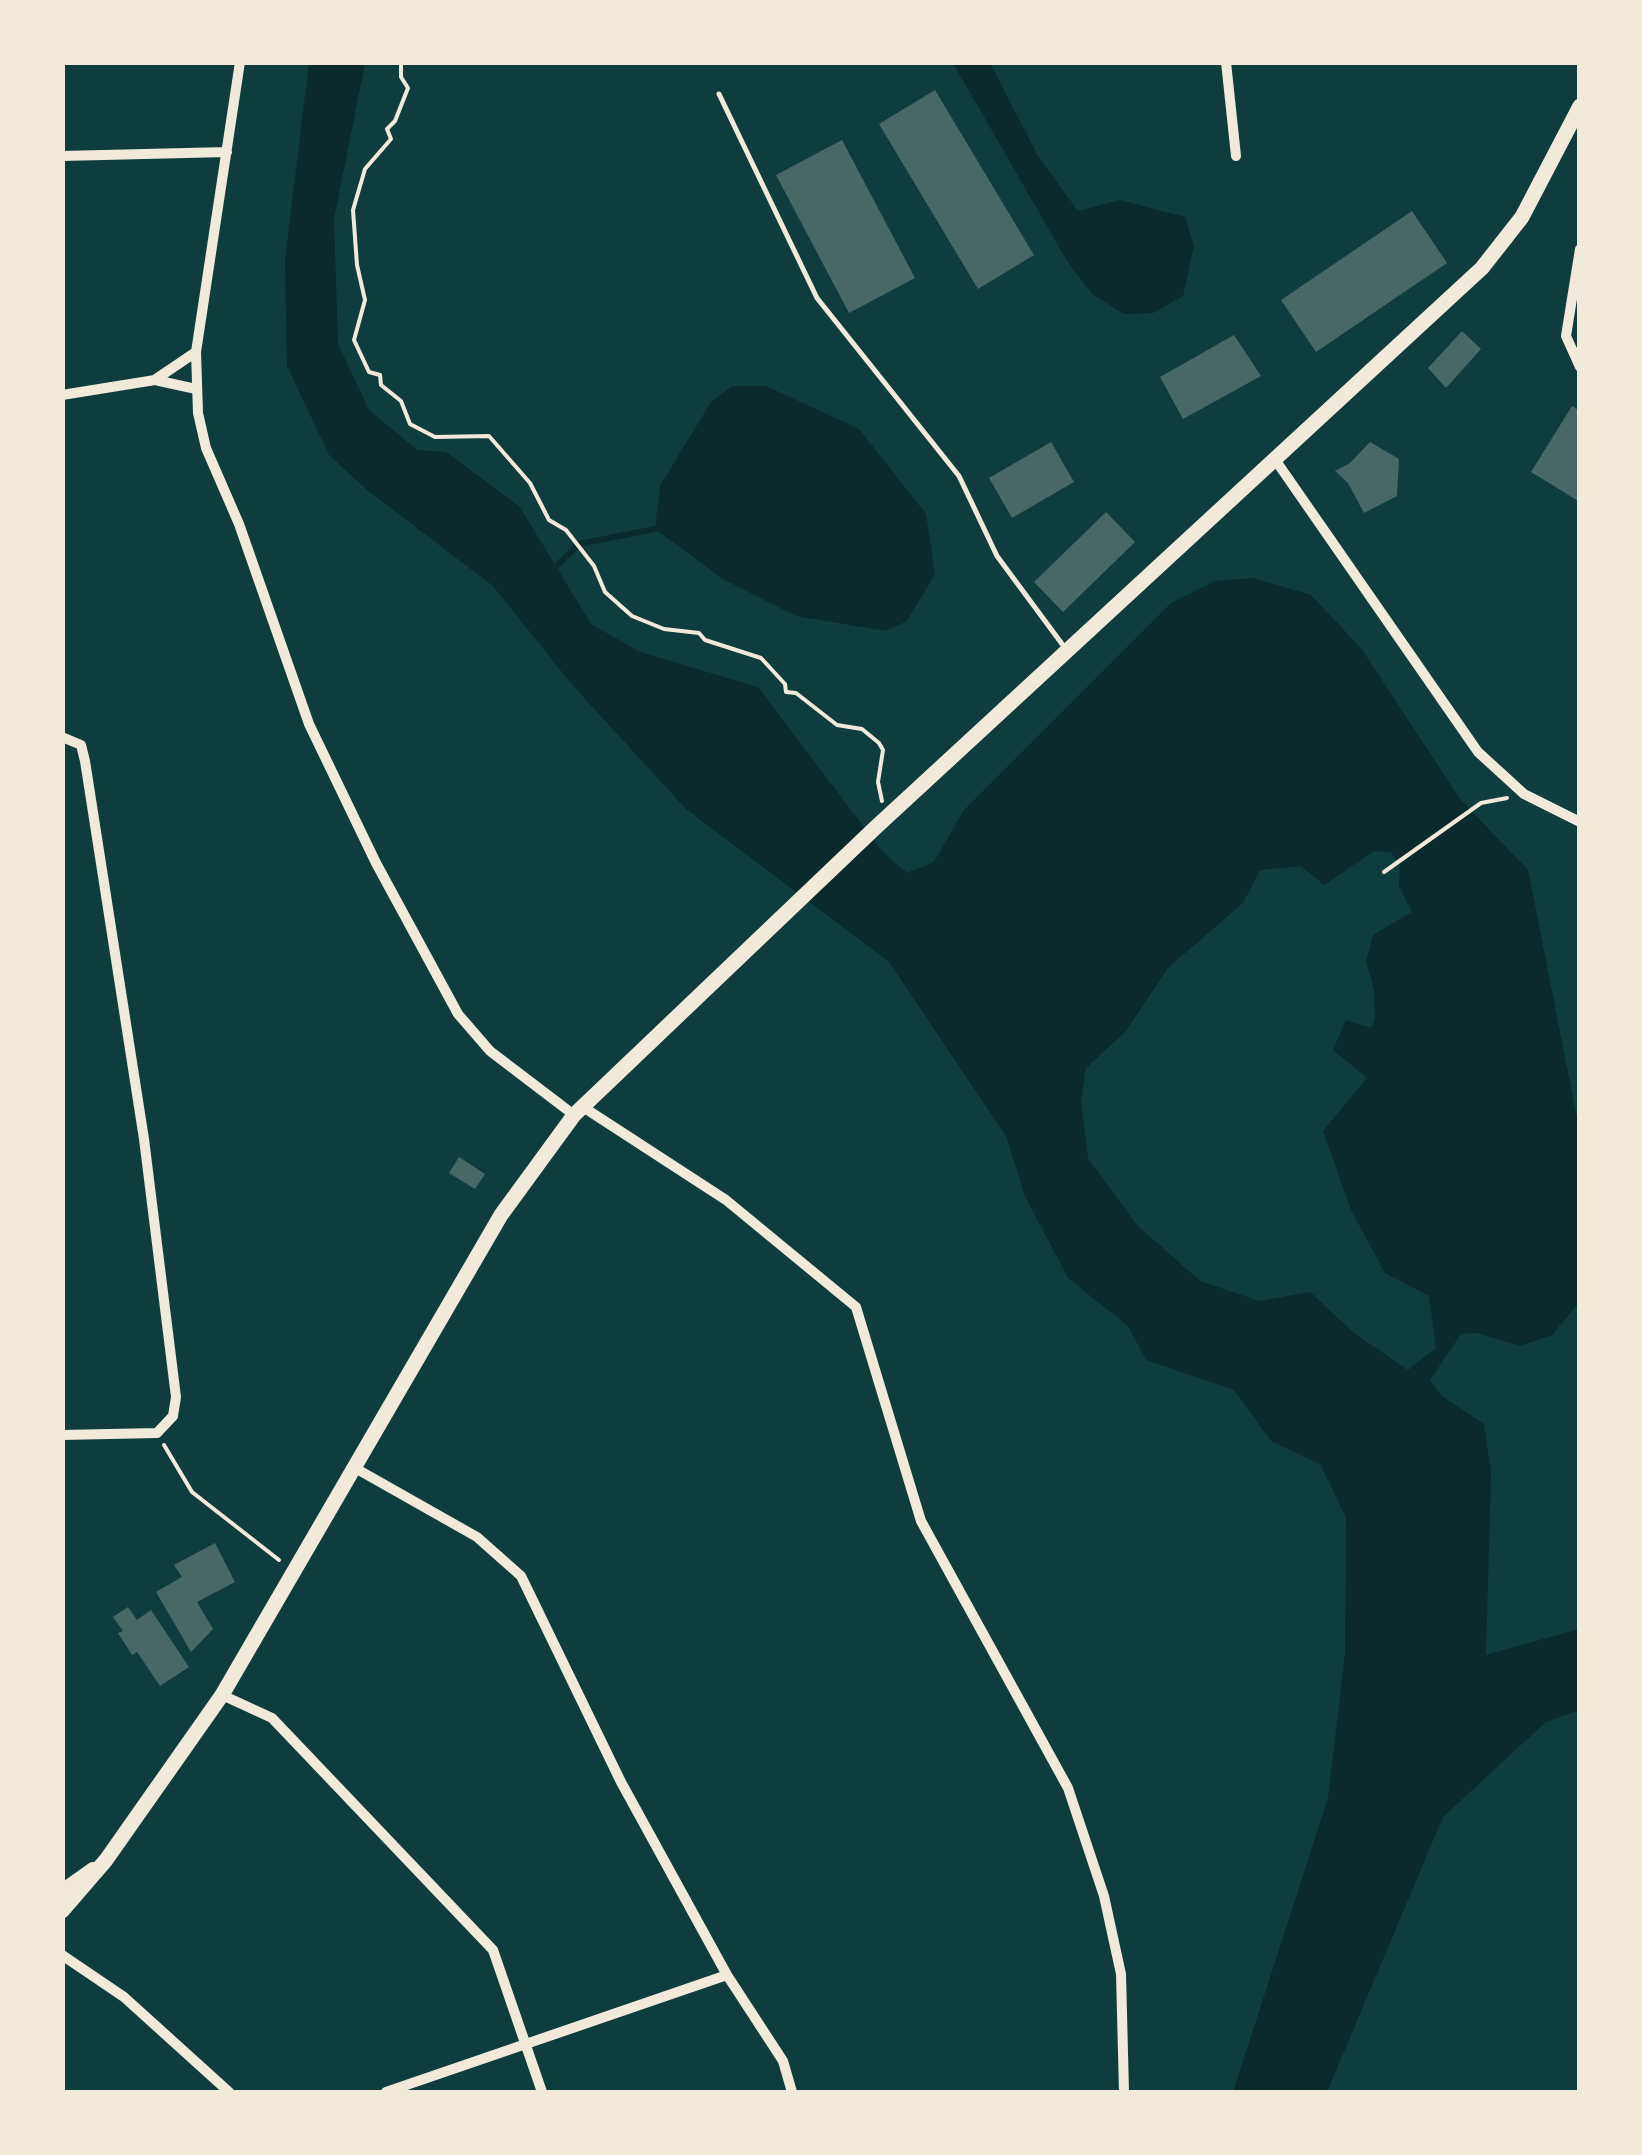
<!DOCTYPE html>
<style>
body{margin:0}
#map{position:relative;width:1642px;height:2155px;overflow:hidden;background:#0f3d3e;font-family:"Source Sans 3",sans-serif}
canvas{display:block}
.frame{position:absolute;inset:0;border:65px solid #f1e9da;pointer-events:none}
</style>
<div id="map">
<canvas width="1642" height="2155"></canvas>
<div class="frame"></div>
</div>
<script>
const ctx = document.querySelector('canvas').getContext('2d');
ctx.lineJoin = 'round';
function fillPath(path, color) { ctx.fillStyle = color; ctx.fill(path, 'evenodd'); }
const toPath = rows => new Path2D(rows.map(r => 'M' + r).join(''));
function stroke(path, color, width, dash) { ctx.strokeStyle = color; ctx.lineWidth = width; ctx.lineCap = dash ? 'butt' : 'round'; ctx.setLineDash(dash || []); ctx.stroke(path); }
fillPath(toPath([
 [309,63,365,63,334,219,338,344,369,410,417,450,446,452,520,507,591,624,640,652,758,687,882,851,907,873,934,862,964,810,1171,603,1215,581,1253,578,1311,595,1361,648,1460,799,1528,870,1579,1128,1579,1308,1576,1306,1552,1335,1520,1346,1477,1333,1461,1334,1430,1380,1442,1396,1484,1424,1491,1472,1486,1655,1579,1629,1579,1710,1546,1722,1443,1817,1327,2092,1233,2092,1328,1798,1345,1653,1346,1517,1320,1464,1271,1441,1234,1390,1146,1360,1128,1326,1068,1278,1025,1196,1006,1136,889,962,686,809,574,687,493,586,367,490,329,455,287,366,285,259],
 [1374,851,1391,852,1400,866,1399,886,1412,912,1373,935,1366,962,1374,989,1375,1019,1371,1028,1346,1020,1333,1050,1367,1078,1323,1131,1351,1210,1385,1273,1429,1296,1436,1348,1408,1370,1354,1333,1310,1292,1259,1301,1200,1281,1137,1225,1088,1158,1081,1101,1086,1068,1126,1031,1168,968,1243,903,1260,870,1301,866,1324,885],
 [953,63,990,63,1038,156,1078,211,1120,200,1185,217,1194,246,1183,296,1153,313,1124,314,1092,294,1067,261],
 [733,386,766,386,859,429,926,514,935,574,907,621,886,631,796,616,723,579,655,529,660,486,711,402]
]), '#0a2a2b');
stroke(toPath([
 [553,569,579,544,655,529]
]), '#0a2a2b', 6);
fillPath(toPath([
 [935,90,1034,255,978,289,879,124],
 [842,140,915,278,849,313,776,175],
 [1412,211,1447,263,1316,352,1281,300],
 [1462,331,1481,349,1446,388,1428,368],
 [1234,335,1261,376,1183,419,1160,377],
 [1572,406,1580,411,1580,502,1531,472],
 [1051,442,1074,482,1012,518,989,478],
 [1370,442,1399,459,1397,496,1364,513,1348,483,1335,471,1350,463],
 [1106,512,1135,542,1063,612,1034,582],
 [459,1157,485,1174,475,1189,449,1173],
 [215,1543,235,1582,197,1602,213,1629,191,1652,156,1592,182,1577,174,1565],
 [128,1607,137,1620,151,1610,189,1667,160,1686,137,1652,132,1655,118,1633,123,1631,113,1617]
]), '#486865');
stroke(toPath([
 [401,62,401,77,408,88,395,121,387,129,391,139,365,169,353,210,357,265,365,300,354,340,369,372,380,375,381,385,401,401,410,424,435,437,489,436,530,483,549,520,566,530,594,566,605,592,632,616,664,629,699,633,705,640,761,658,785,684,786,692,796,693,837,725,862,729,879,743,883,750,878,782,882,801],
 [1384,872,1481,803,1507,798],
 [164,1445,192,1492,279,1560]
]), '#f1e9da', 4);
stroke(toPath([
 [719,94,817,298,959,476,997,556,1065,648]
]), '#f1e9da', 5);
stroke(toPath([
 [240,62,196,352,198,413,206,448,239,524,309,724,376,863,458,1014,490,1051,574,1115],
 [1226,62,1236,156],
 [62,156,227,152],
 [1580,249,1566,336,1580,367],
 [156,379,196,352],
 [62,395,155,380,196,389],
 [1274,458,1478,752,1524,794,1580,822],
 [62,737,81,745,85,761,144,1139,176,1397,173,1416,157,1433,62,1435],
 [583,1107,726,1200,856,1307,921,1521,1068,1788,1104,1896,1121,1974,1124,2092],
 [355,1468,477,1537,521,1576,621,1782,727,1975,783,2061,792,2092],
 [222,1695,272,1718,493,1950,542,2092],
 [62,1955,124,1997,229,2092],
 [386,2092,727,1975]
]), '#f1e9da', 10);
stroke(toPath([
 [62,1891,93,1869]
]), '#f1e9da', 14);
stroke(toPath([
 [62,1911,106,1860,222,1695,501,1215,574,1115,875,828,1482,268,1522,217,1580,106]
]), '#f1e9da', 15);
</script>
